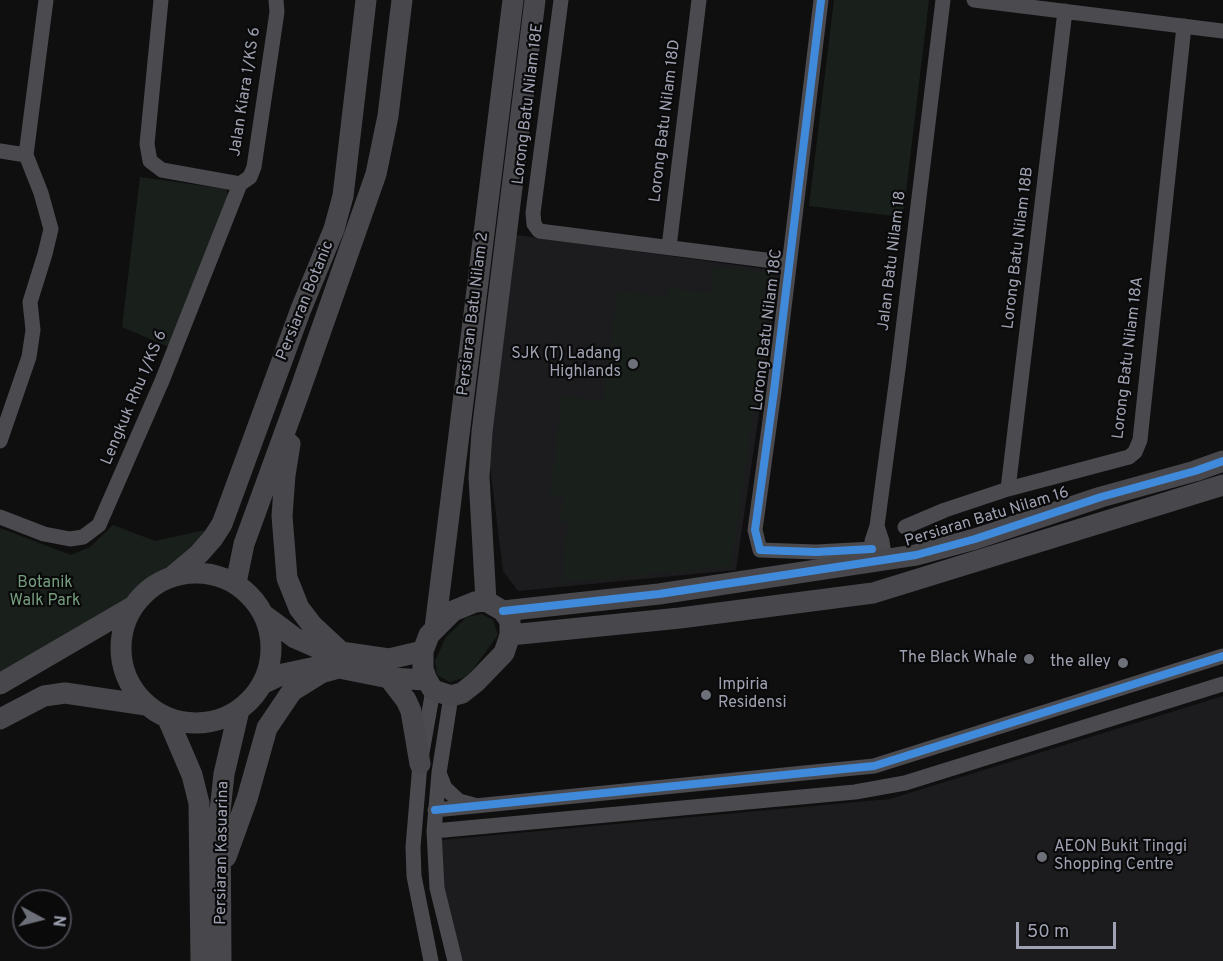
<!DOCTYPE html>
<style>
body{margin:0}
#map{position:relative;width:1223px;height:961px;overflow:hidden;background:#0f0f10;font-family:Overpass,sans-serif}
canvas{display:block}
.north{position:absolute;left:12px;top:889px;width:60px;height:60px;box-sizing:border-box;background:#0a0a0b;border:2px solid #46474e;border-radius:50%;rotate:97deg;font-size:16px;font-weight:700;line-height:24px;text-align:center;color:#9fa2b2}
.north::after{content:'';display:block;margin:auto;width:21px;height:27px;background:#6d6f79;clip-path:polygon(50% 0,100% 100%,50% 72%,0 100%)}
.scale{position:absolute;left:1016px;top:922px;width:100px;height:27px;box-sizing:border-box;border:3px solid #9fa2b2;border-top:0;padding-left:8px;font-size:18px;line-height:21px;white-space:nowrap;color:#9fa2b2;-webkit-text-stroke:4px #0a0a0b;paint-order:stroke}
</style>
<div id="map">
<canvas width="1223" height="961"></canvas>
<div class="north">N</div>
<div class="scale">50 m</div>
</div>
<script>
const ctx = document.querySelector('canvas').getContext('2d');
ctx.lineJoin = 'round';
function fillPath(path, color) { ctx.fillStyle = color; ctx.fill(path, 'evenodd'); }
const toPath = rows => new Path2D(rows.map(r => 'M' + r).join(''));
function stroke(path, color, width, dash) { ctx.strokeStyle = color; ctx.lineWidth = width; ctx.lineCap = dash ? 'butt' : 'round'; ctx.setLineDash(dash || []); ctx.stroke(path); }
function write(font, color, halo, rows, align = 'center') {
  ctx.font = font + ' Overpass,sans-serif'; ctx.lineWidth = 4.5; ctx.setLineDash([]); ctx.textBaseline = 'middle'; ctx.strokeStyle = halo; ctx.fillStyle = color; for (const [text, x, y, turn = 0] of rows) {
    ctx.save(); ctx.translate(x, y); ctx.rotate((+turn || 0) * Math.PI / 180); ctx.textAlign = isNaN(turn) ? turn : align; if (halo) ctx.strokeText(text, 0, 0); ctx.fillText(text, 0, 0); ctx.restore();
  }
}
fillPath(toPath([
 [516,235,780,271,736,570,518,591,503,571,489,458],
 [1223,696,1223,961,459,961,444,898,441,840,890,799]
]), '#1c1c1e');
fillPath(toPath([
 [834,0,929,0,903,217,809,206],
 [140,177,226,189,230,200,169,347,122,327],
 [714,266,773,274,731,566,561,583,568,522,560,521,563,497,550,495,562,396,603,401,618,291,667,297,668,288,711,293],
 [113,525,155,541,210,529,173,572,0,673,0,528,71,555,90,547],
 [482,614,493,620,498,635,468,676,450,682,437,675,435,661,446,637,467,617]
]), '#19201b');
stroke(toPath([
 [161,0,147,144,150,161,162,170,240,184],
 [561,0,533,213,534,224,539,231,789,263],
 [821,0,774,391,755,530,760,550,816,552,872,549],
 [974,0,1223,31],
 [0,151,26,155],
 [240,184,250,177,254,167,277,12,276,0],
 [669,247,699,0],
 [0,441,29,357,33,330,30,302,45,254,51,229,41,193,26,155,46,0],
 [1008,489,1065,11],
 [0,517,44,534,70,539,83,537,99,525,162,381,240,184],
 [877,526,882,541,885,561],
 [905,527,945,510,1008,489,1129,457,1135,452,1140,440,1184,26],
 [873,559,872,541,877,526,899,362,943,0],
 [451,696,439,773,434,831,437,888,455,961],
 [439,773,445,788,459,801,474,805],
 [435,810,874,766,1223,656],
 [434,831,855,792,905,783,1223,684],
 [431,961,414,876,413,847,420,764,433,690]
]), '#4a4a4f', 15);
stroke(toPath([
 [290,444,285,475,282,516,287,578,299,608,312,625,341,652],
 '121 648a75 75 0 1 1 150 0a75 75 0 1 1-150 0Z',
 [174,575,199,554,213,538,222,524,301,309,334,229,343,196,366,0],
 [236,583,244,544,299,393,376,174,388,116,402,0],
 [486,601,479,477,482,432,535,0],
 [486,601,503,611,510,621,510,635,504,653,476,682,462,693,451,696,433,690,427,680,423,669,423,651,429,635,453,611,475,602,486,601],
 [503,611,659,594,916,555,975,539,1101,497,1195,471,1223,461],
 [264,615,295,638,320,649,389,659,423,651],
 [435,628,513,0],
 [510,635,680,618,873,593,1223,485],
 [389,678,406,700,411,711,420,764],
 [0,684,132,607],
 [262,684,283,674,316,667,339,668,389,678,427,680],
 [0,719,44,696,65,693,146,705],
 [168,719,192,775,199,803,201,961],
 [226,857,247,799,267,728,292,691,321,673,339,668],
 [221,961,220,811,224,774,239,710]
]), '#48484c', 21);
stroke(toPath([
 [821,0,774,391,755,530,760,550,816,552,872,549],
 [503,611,659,594,916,555,975,539,1101,497,1195,471,1223,461],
 [435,810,874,766,1223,656]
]), '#408adc', 8);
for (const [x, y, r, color] of [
 [633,364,6,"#6d6f79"],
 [1029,659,6,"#6d6f79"],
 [1123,663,6,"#6d6f79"],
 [706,695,6,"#6d6f79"],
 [1042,857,6,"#6d6f79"]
]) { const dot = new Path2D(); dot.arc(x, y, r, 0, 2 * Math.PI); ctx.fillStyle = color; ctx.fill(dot); stroke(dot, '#0a0a0b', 2); }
write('16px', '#9fa2b2', '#0a0a0b', [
 ["Jalan Kiara 1/KS 6",246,92,-81],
 ["Lorong Batu Nilam 18E",529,104,-83],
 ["Lorong Batu Nilam 18D",666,121,-83],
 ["Lorong Batu Nilam 18B",1019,248,-83],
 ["Jalan Batu Nilam 18",893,261,-83],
 ["Persiaran Botanic",306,301,-68],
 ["Persiaran Batu Nilam 2",474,314,-83],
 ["Lorong Batu Nilam 18C",768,330,-83],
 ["Lorong Batu Nilam 18A",1129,358,-83],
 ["Lengkuk Rhu 1/KS 6",135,398,-67],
 ["Persiaran Batu Nilam 16",987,518,-17],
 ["Persiaran Kasuarina",223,853,-89]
]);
write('16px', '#9fa2b2', '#0a0a0b', [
 ["SJK (T) Ladang",621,355],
 ["Highlands",621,373],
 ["The Black Whale",1017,659],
 ["the alley",1111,663],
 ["Impiria",718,686,"left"],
 ["Residensi",718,704,"left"],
 ["AEON Bukit Tinggi",1054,848,"left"],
 ["Shopping Centre",1054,866,"left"]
], 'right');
write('16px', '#759e7e', '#0a0a0b', [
 ["Botanik",45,584],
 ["Walk Park",45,602]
]);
</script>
